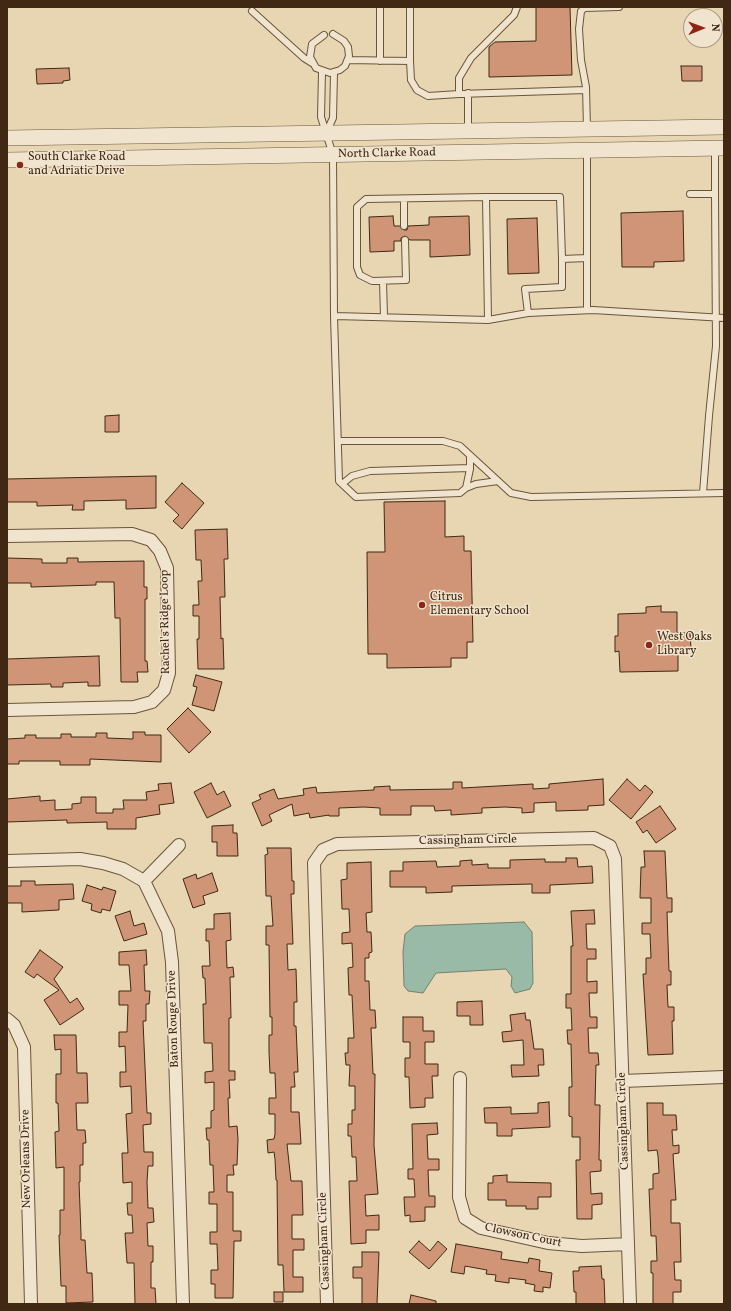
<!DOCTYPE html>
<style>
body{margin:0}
#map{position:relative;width:731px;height:1311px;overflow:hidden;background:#e8d6b3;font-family:Vollkorn,serif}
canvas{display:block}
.frame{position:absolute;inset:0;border:8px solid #402814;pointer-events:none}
.north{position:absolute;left:683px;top:8px;width:40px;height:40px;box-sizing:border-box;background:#f0e4ce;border:1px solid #aa9984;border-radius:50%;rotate:89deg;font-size:11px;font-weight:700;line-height:16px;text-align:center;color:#402814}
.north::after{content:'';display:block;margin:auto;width:14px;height:18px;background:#8f2418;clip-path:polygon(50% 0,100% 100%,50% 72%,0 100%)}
</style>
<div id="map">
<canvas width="731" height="1311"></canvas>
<div class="frame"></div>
<div class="north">N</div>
</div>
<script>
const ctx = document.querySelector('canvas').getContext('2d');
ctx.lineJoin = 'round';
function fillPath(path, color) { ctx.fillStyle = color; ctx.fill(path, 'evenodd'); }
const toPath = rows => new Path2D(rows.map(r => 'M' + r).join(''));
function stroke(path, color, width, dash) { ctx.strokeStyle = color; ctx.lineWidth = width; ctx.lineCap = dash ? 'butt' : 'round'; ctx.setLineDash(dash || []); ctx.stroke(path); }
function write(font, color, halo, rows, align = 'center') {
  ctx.font = font + ' Vollkorn,serif'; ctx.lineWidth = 3; ctx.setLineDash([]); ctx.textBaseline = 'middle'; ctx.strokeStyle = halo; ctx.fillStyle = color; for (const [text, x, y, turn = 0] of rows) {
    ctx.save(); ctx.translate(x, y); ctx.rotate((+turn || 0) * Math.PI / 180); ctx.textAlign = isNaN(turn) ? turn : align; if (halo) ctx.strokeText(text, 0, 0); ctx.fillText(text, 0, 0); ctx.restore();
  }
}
const water = toPath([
 [524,922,532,932,533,983,530,989,515,993,511,986,512,977,506,969,436,973,423,993,408,991,404,986,403,952,405,934,415,926,524,922]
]);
fillPath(water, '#98baa7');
stroke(water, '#75806c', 1);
const building = toPath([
 [536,7,570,7,572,75,489,77,489,47,495,42,536,41,536,7],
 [681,66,702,66,702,81,682,81,681,66],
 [69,68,70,80,63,81,63,83,37,84,36,69,69,68],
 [683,211,684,261,654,262,654,267,622,267,621,213,683,211],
 [393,216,394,226,400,226,404,230,407,230,408,226,429,225,429,217,469,216,470,255,430,257,430,240,410,240,405,236,401,238,401,241,394,241,394,251,370,252,369,217,393,216],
 [537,218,539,273,508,274,507,219,537,218],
 [119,415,119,432,105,432,105,416,119,415],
 [156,476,156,508,126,509,126,500,84,501,84,510,72,510,73,505,37,506,37,502,7,502,7,479,156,476],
 [182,483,204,503,182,529,173,521,179,515,165,502,182,483],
 [445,501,445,537,464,536,464,551,471,551,473,642,467,642,467,658,451,658,451,667,387,668,387,654,368,654,367,552,385,552,384,502,445,501],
 [227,529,228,559,224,559,225,597,220,597,221,639,223,638,224,669,198,669,197,639,199,639,199,616,193,616,193,605,199,605,198,581,202,581,201,560,196,560,195,530,227,529],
 [7,558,42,559,42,563,67,563,67,558,78,558,78,562,144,561,144,587,147,587,147,599,145,599,145,661,147,661,148,672,137,672,138,682,121,682,120,618,115,618,114,582,96,582,96,585,31,587,31,583,7,583,7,558],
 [661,606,661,612,677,612,677,633,690,633,691,649,678,650,678,671,620,672,619,651,615,652,615,636,618,636,618,614,646,613,646,607,661,606],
 [99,656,100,686,88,686,88,682,63,683,63,687,51,687,51,684,7,685,7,659,99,656],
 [196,675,222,682,214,711,192,705,197,687,193,686,196,675],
 [188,708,211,732,189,753,167,729,188,708],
 [133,732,145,732,145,735,161,735,161,762,90,759,90,765,60,765,60,761,19,761,19,764,7,764,7,739,25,738,25,735,36,735,36,738,61,738,61,734,71,734,71,737,96,737,96,733,107,733,107,738,133,739,133,732],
 [603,779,604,805,588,806,588,810,556,811,556,802,534,803,534,812,522,813,522,808,505,807,482,808,482,813,451,815,451,810,435,811,434,806,411,806,411,815,380,815,380,808,364,807,339,808,339,816,329,816,329,815,310,818,309,813,294,816,292,804,269,815,272,821,262,826,252,803,261,799,259,795,274,789,278,799,304,795,303,789,316,787,317,793,374,790,374,787,390,786,390,790,453,789,453,782,462,782,462,788,533,784,533,789,549,788,549,784,603,779],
 [627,779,640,791,645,785,653,792,631,819,609,800,627,779],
 [171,783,174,803,159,805,160,814,136,818,136,829,107,829,107,822,67,823,67,820,7,822,7,799,40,796,40,801,55,800,55,810,72,809,72,804,81,803,81,797,96,797,96,813,113,813,113,809,124,809,123,800,147,800,146,792,159,790,158,784,171,783],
 [211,783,217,795,224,791,231,806,207,818,194,792,211,783],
 [660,806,676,829,656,843,647,830,643,833,636,822,660,806],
 [233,825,233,833,237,833,238,856,217,856,217,842,212,842,212,826,233,825],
 [267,848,291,848,292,881,294,881,294,894,291,894,293,944,287,944,288,970,296,969,297,1002,294,1002,294,1026,296,1026,298,1072,294,1072,295,1087,291,1087,291,1112,299,1112,301,1144,287,1144,291,1181,302,1181,303,1215,292,1215,292,1239,304,1239,304,1250,293,1250,293,1277,303,1277,303,1292,284,1292,283,1265,278,1265,277,1180,276,1180,275,1159,274,1152,268,1153,267,1140,274,1139,275,1134,275,1114,269,1114,269,1098,276,1098,275,1073,270,1073,269,1052,269,1035,272,1035,272,1017,270,1017,269,945,266,945,266,926,273,926,271,896,266,896,265,855,268,854,267,848],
 [644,851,665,851,667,898,672,898,672,912,667,912,669,971,671,971,671,985,667,985,668,1007,674,1007,674,1021,672,1021,673,1054,648,1055,643,974,646,974,646,958,651,958,650,934,642,934,642,923,651,923,651,898,640,898,641,867,645,867,644,851],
 [566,858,577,858,578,867,592,866,593,883,550,885,550,893,532,893,532,884,452,886,452,892,426,893,426,887,390,887,390,871,403,871,403,862,436,861,437,867,460,866,460,861,472,860,472,865,488,864,488,868,510,868,510,860,545,859,545,862,566,862,566,858],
 [371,862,372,912,366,913,367,932,371,932,372,952,369,953,369,958,365,958,365,981,369,981,370,1010,375,1010,376,1028,371,1028,373,1074,375,1074,374,1145,378,1194,365,1195,366,1216,379,1215,379,1230,366,1230,366,1243,351,1244,349,1181,357,1181,356,1157,352,1157,351,1136,348,1136,348,1124,352,1124,352,1110,355,1110,355,1086,349,1086,350,1065,346,1065,345,1053,348,1053,348,1038,354,1038,352,995,349,995,348,968,353,967,352,943,342,944,342,933,350,932,349,909,342,909,341,880,347,879,347,863,371,862],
 [212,873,218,891,203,896,205,904,193,908,183,879,196,874,197,879,212,873],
 [21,881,35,881,35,885,73,884,74,899,59,900,59,910,22,912,22,903,7,903,7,886,21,886,21,881],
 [87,885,102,890,103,887,116,891,110,911,102,909,101,913,91,910,92,904,82,901,87,885],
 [594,910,595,924,586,924,587,949,596,949,596,959,587,959,587,982,597,981,597,993,589,993,590,1017,597,1017,597,1028,588,1028,589,1053,598,1053,599,1065,596,1065,595,1105,600,1105,599,1160,601,1160,601,1171,590,1172,591,1194,602,1193,602,1204,592,1205,592,1219,577,1219,576,1160,580,1160,580,1137,572,1137,572,1117,569,1116,569,1087,572,1087,571,1044,568,1044,567,1030,572,1030,571,1008,566,1008,566,994,571,994,571,946,573,946,571,911,594,910],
 [130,911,134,926,144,923,147,934,124,941,115,916,130,911],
 [230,913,231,940,226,941,227,968,233,967,234,977,230,977,231,1018,229,1018,229,1071,235,1071,235,1080,229,1080,230,1098,228,1098,229,1127,237,1126,238,1139,237,1165,233,1165,234,1175,227,1175,227,1192,233,1192,233,1231,241,1231,241,1241,234,1241,233,1298,215,1298,215,1284,211,1284,211,1270,218,1270,217,1244,210,1244,210,1232,217,1232,217,1204,209,1204,209,1192,214,1192,213,1165,210,1165,209,1140,207,1140,206,1128,211,1128,211,1111,214,1110,214,1082,205,1083,205,1072,213,1071,212,1043,204,1043,203,1004,206,1004,205,978,203,978,202,966,210,966,209,941,206,941,206,929,214,929,214,914,230,913],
 [40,950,63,967,54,979,70,1003,77,998,84,1009,60,1025,44,1000,59,990,37,974,34,978,25,972,40,950],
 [146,950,147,965,144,965,145,991,150,991,149,1004,146,1004,146,1021,143,1021,147,1113,151,1113,151,1124,143,1125,144,1152,153,1152,153,1166,148,1166,147,1182,148,1208,153,1208,154,1222,147,1223,148,1246,153,1246,153,1262,151,1262,151,1288,155,1288,156,1304,135,1304,134,1263,127,1263,125,1233,133,1233,132,1215,128,1215,127,1203,132,1203,132,1182,123,1183,122,1153,128,1153,126,1114,132,1113,131,1086,120,1087,120,1072,126,1072,125,1046,119,1047,119,1032,127,1032,128,1005,119,1005,119,991,131,991,129,965,119,965,119,952,146,950],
 [482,1001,483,1025,470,1025,470,1016,457,1016,457,1002,482,1001],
 [525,1013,526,1020,530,1020,534,1049,543,1049,544,1065,538,1065,539,1076,512,1077,511,1065,524,1065,523,1040,503,1042,502,1032,512,1031,510,1015,525,1013],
 [403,1017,423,1017,423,1031,434,1031,434,1042,425,1042,425,1064,438,1064,438,1076,432,1076,433,1098,425,1098,425,1107,410,1108,409,1077,405,1077,405,1058,410,1058,410,1042,403,1042,403,1017],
 [54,1035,76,1035,77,1073,87,1073,88,1103,76,1103,77,1130,85,1130,86,1143,83,1143,83,1165,80,1165,80,1182,79,1182,81,1234,81,1240,85,1240,87,1273,92,1273,93,1302,66,1303,66,1286,61,1286,59,1235,60,1235,60,1210,64,1210,64,1167,56,1168,55,1132,59,1131,58,1103,56,1103,56,1074,61,1074,61,1049,55,1050,54,1035],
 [549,1102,550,1127,512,1129,512,1136,497,1136,497,1123,485,1123,484,1108,511,1107,511,1114,538,1113,538,1103,549,1102],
 [647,1103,663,1103,663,1115,676,1115,677,1130,672,1130,673,1146,679,1145,679,1153,673,1154,676,1200,671,1200,671,1223,680,1223,681,1262,674,1262,675,1280,681,1280,681,1292,673,1292,673,1304,653,1304,653,1273,651,1273,651,1261,657,1261,656,1236,651,1236,649,1189,653,1189,653,1174,659,1173,658,1156,657,1150,648,1151,647,1103],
 [437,1123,438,1134,427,1135,428,1159,439,1159,439,1170,428,1170,429,1196,435,1196,435,1207,425,1207,425,1221,410,1222,410,1215,405,1216,404,1197,415,1197,414,1179,408,1179,408,1169,413,1169,412,1124,437,1123],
 [507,1175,507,1182,551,1183,551,1197,538,1197,538,1209,526,1209,526,1206,506,1206,506,1200,488,1200,488,1183,493,1183,493,1176,507,1175],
 [419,1241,430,1251,438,1241,447,1249,429,1269,409,1252,419,1241],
 [456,1244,502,1252,501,1259,528,1263,529,1258,540,1260,539,1271,552,1273,550,1288,543,1287,543,1292,534,1291,535,1285,525,1283,526,1280,509,1278,509,1283,495,1281,496,1275,486,1274,487,1270,465,1266,464,1274,451,1272,456,1244],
 [362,1252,379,1252,377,1304,362,1304,362,1278,353,1278,353,1267,362,1267,362,1252],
 [601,1266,602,1279,604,1279,605,1304,576,1304,576,1292,574,1292,573,1271,579,1271,579,1267,601,1266],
 [274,1292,283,1292,283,1302,274,1302,274,1292],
 [411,1295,436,1301,436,1304,409,1304,411,1295]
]);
fillPath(building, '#d09577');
stroke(building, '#402814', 1);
const service = toPath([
 [410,7,410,61],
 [517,7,514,15,471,58,459,78,459,94,586,90],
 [586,7,581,11,579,29,581,60,586,87,587,129],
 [585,8,619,7],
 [252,11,304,58,312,63],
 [324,35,312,44,310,57,316,68,330,73,340,70,345,66,349,56,348,47,344,41,333,34],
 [348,60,410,61,411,80,417,90,428,96,459,94],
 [380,61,380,7],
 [322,72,321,117,333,155,334,316,488,320],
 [468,131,468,93],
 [326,133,333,118,334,73],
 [587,151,587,310],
 [690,194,715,194,715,149],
 [404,199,404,226],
 [405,240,406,280,372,281,360,275,357,267,357,207,366,199,486,197],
 [587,258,562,259,560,197,486,197,488,320,528,313,593,310,724,318],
 [383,281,384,317],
 [528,313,525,289,562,287,562,259],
 [334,316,339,481,356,497,460,493,466,488,470,469,470,456],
 [338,441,443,441,460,446,511,493,531,497,724,493],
 [342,484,352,476,370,471,470,468],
 [466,488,476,484,498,481],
 [703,493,709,416,716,346,715,194]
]);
const minor = toPath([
 [7,536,132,534,151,540,160,551,167,568,169,673,164,690,152,702,134,707,7,710],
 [7,861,80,859,103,863,123,869,144,881,168,931,172,962,183,1304],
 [144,881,179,845],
 [7,1019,14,1025,24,1047,31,1304],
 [460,1078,459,1197,465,1218,481,1228,548,1243,582,1246,628,1244],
 [623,1081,724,1077],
 [327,1304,314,863,323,850,337,844,594,838,610,846,615,859,630,1304]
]);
const tertiary = toPath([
 [7,138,724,127],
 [7,160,724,148]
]);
stroke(service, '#6a543c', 8);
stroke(minor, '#6a543c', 14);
stroke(tertiary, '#6a543c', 16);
stroke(service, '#f0e4ce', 6);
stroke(minor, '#f0e4ce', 12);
stroke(tertiary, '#f0e4ce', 15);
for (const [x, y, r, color] of [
 [20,165,4,"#8f2418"],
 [422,605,4,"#8f2418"],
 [649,645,4,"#8f2418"]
]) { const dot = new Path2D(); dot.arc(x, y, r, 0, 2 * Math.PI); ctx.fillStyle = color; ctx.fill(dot); stroke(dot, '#f0e4ce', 1.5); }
write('12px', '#402814', '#f0e4ce', [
 ["North Clarke Road",387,154,-1],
 ["Rachel's Ridge Loop",166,622,-91],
 ["Cassingham Circle",468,841,-1],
 ["Baton Rouge Drive",174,1019,-92],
 ["Cassingham Circle",624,1121,-92],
 ["New Orleans Drive",27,1159,-91],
 ["Clowson Court",523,1236,12],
 ["Cassingham Circle",325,1241,-92]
]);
write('12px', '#402814', '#f0e4ce', [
 ["South Clarke Road",28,158],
 ["and Adriatic Drive",28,172],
 ["Citrus",430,598],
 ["Elementary School",430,612],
 ["West Oaks",657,638],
 ["Library",657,652]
], 'left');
</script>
